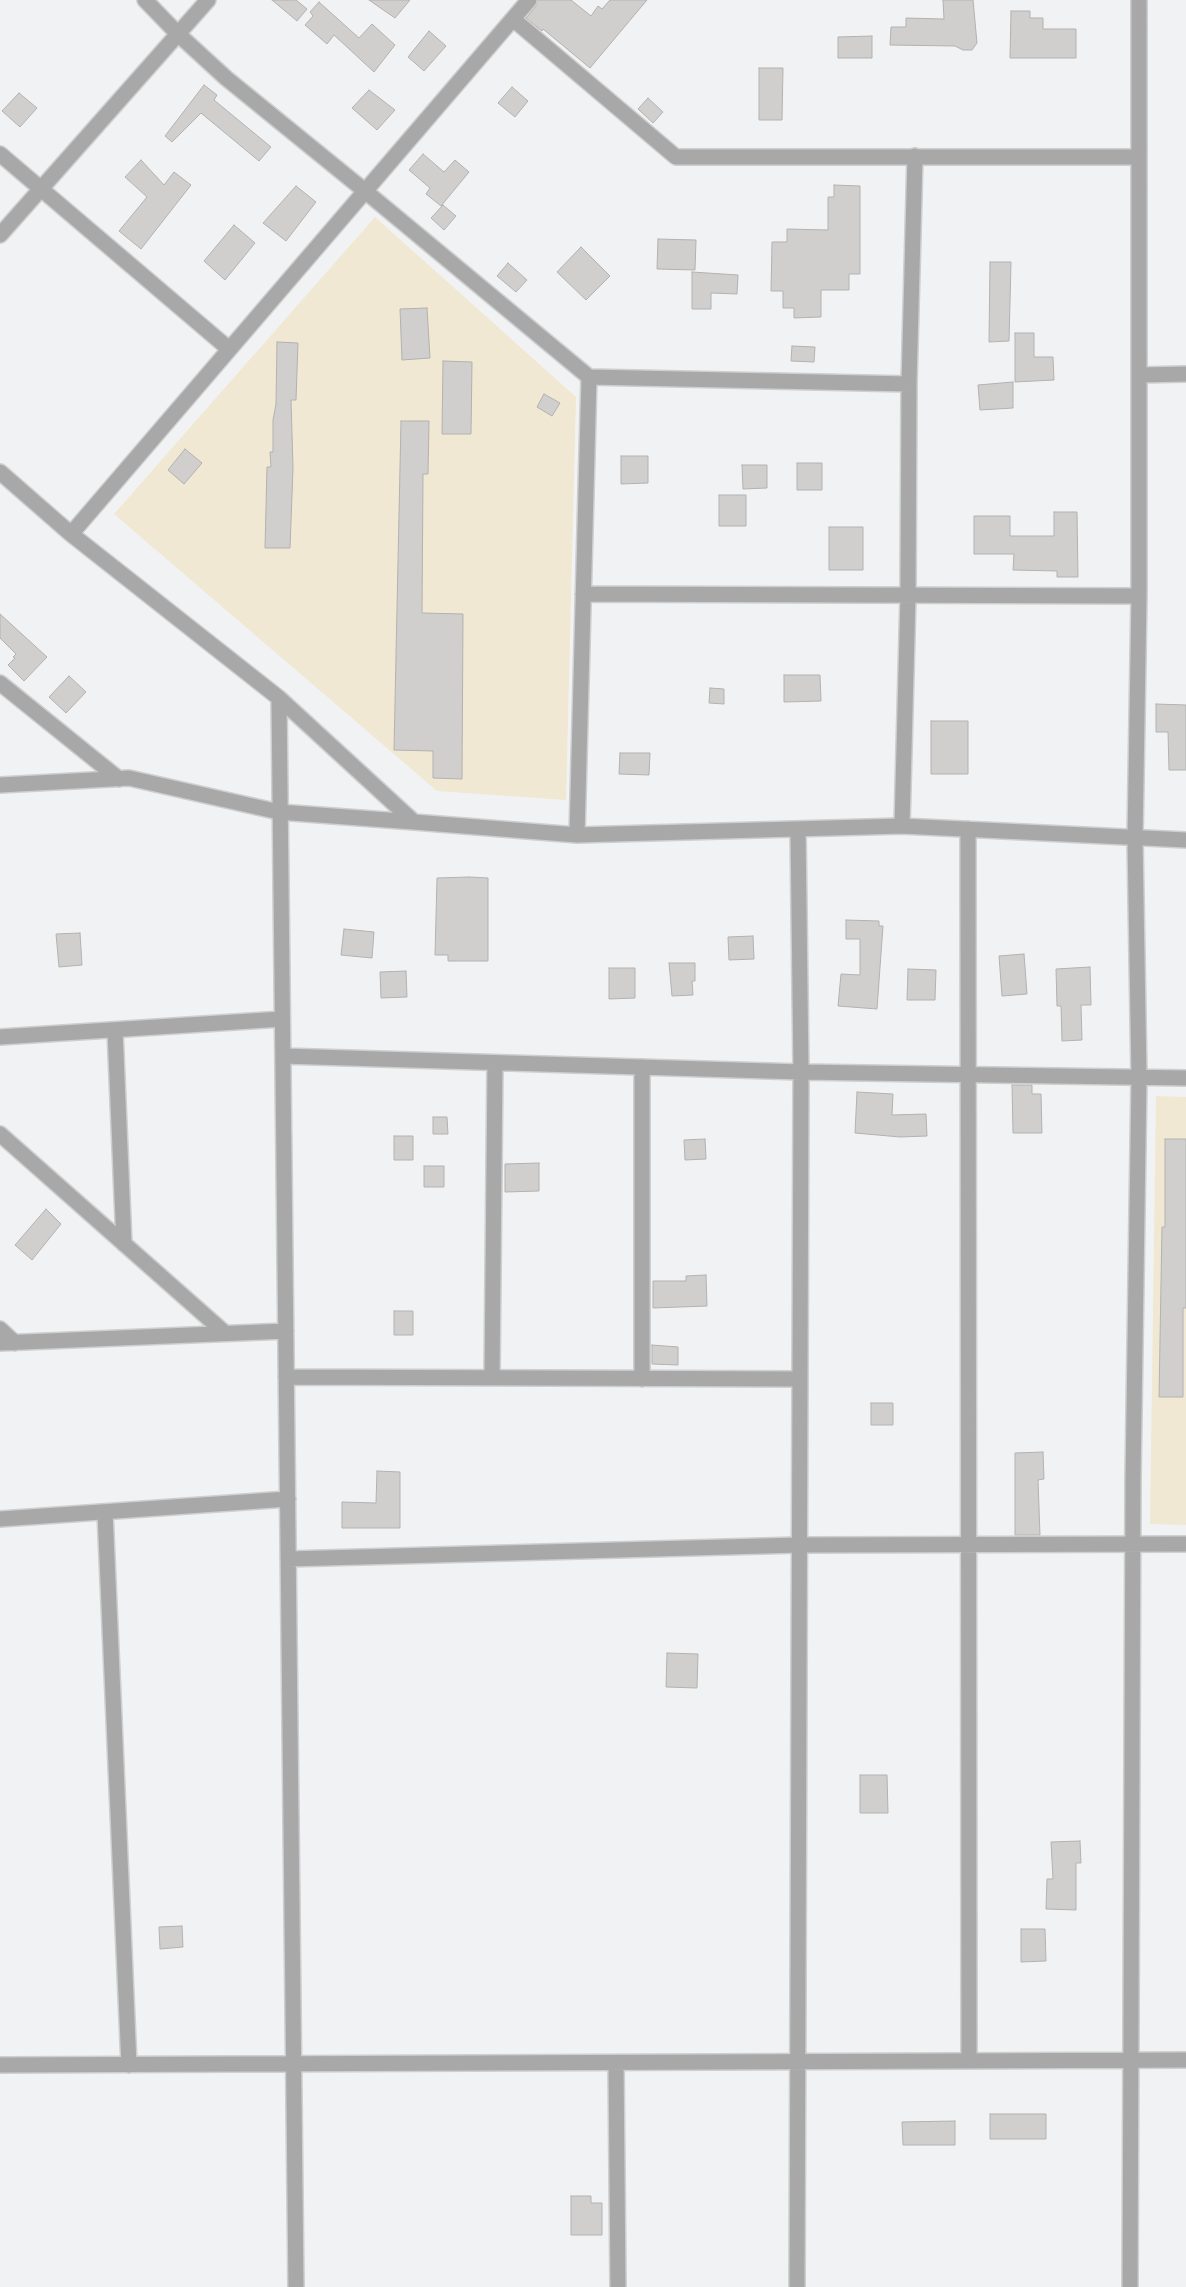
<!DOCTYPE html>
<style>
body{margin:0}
canvas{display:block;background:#f1f2f3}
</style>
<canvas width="1186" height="2287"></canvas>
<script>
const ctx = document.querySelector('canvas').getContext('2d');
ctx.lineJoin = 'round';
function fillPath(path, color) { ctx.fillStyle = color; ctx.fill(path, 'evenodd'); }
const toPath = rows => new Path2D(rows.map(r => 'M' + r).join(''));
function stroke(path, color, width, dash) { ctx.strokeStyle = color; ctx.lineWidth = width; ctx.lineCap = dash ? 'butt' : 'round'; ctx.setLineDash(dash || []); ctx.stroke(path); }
fillPath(toPath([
 [375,217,576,397,566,800,437,791,114,514],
 [1156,1096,1186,1097,1186,1525,1150,1524]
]), '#f0e8d2');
const building = toPath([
 [272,0,296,0,307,9,297,21,272,0],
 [369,0,410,0,395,18,369,0],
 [538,0,571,0,591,16,598,6,602,9,610,0,647,0,590,68,543,29,542,31,526,18,536,6,538,0],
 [943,0,973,0,977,43,972,50,963,50,955,46,890,45,891,27,906,27,906,18,944,19,943,0],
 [319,2,359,38,372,24,395,45,374,72,334,35,327,44,305,25,313,16,310,12,319,2],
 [1011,11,1030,11,1030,18,1043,18,1043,29,1076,29,1076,58,1010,58,1011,11],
 [429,31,446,46,424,71,408,57,429,31],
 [872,36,872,58,838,58,838,37,872,36],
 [759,68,783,68,782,120,759,120,759,68],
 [204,85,217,95,214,100,271,147,259,161,201,113,172,142,165,136,204,85],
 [512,87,528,101,515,117,498,103,512,87],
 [369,90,395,110,377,130,352,108,369,90],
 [19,93,37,108,20,127,2,111,19,93],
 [648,98,663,112,653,123,638,109,648,98],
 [423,154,444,172,455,160,469,172,441,206,426,194,430,188,409,170,423,154],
 [141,160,164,185,174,172,191,185,141,249,119,231,147,197,125,177,141,160],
 [834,185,860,186,860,274,849,274,849,290,821,290,821,317,794,318,794,308,783,308,783,291,771,291,772,242,787,242,787,229,828,230,828,197,834,197,834,185],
 [296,186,316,202,286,241,263,223,296,186],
 [443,205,456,216,444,230,431,218,443,205],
 [234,225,255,243,225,280,204,261,234,225],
 [658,239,696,240,695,270,657,269,658,239],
 [581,247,610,276,586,300,557,272,581,247],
 [990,262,1011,262,1009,341,989,342,990,262],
 [508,263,527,280,516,292,497,276,508,263],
 [692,272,738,275,737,294,711,293,711,309,692,309,692,272],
 [427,308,430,358,402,360,400,309,427,308],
 [1015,333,1034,333,1034,357,1053,357,1054,380,1015,382,1015,333],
 [277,342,298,343,296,400,291,400,293,468,290,548,265,548,267,467,271,467,270,452,273,452,273,420,276,404,277,342],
 [792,346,815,347,814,362,791,361,792,346],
 [443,361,472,362,471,434,442,434,443,361],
 [1013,382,1013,408,980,410,978,385,1013,382],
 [544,394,560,403,552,416,537,407,544,394],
 [401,421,429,421,428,474,423,474,422,613,463,614,462,779,433,778,433,751,394,750,401,421],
 [185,449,202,463,184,484,168,470,185,449],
 [621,456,648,456,648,483,621,484,621,456],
 [797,463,822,463,822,490,797,490,797,463],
 [742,465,767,465,767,488,743,489,742,465],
 [719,495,746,495,746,526,719,526,719,495],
 [1054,512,1077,512,1078,577,1057,577,1057,571,1013,570,1014,554,974,554,974,516,1010,516,1010,536,1054,536,1054,512],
 [829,527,863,527,863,570,829,570,829,527],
 [0,614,47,657,24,681,8,665,15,658,13,657,16,654,0,638,0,614],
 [784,675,820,675,821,701,784,702,784,675],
 [69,676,86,692,66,713,49,697,69,676],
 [710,688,724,689,724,704,709,703,710,688],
 [1156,704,1186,705,1186,770,1169,770,1168,732,1156,732,1156,704],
 [931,721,968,721,968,774,931,774,931,721],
 [620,753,650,753,649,775,619,774,620,753],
 [469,877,488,878,488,961,448,961,448,955,435,955,437,878,469,877],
 [846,920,879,921,879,926,883,926,877,1009,838,1006,841,974,860,975,860,939,846,939,846,920],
 [344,929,374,932,372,958,341,955,344,929],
 [80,933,82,965,59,967,56,934,80,933],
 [753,936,754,959,729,960,728,937,753,936],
 [1024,954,1027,994,1002,996,999,956,1024,954],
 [669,963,695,963,695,981,692,981,693,995,672,996,669,963],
 [1090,967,1091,1005,1081,1005,1082,1040,1062,1041,1061,1006,1057,1006,1056,969,1090,967],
 [609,968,635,968,635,998,609,999,609,968],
 [908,969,936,970,935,1000,907,1000,908,969],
 [406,971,407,997,381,998,380,972,406,971],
 [1012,1085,1032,1085,1032,1094,1041,1094,1042,1133,1013,1133,1012,1085],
 [857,1092,893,1094,892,1115,926,1114,927,1136,900,1137,855,1133,857,1092],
 [433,1117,447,1117,448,1134,433,1134,433,1117],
 [394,1136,413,1136,413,1160,394,1160,394,1136],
 [705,1139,706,1159,685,1160,684,1140,705,1139],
 [1165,1139,1186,1139,1186,1308,1183,1308,1183,1397,1159,1397,1162,1227,1165,1227,1165,1139],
 [539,1163,539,1191,505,1192,505,1164,539,1163],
 [424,1166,444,1166,444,1187,424,1187,424,1166],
 [46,1209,61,1224,32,1260,15,1245,46,1209],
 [706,1275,707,1306,653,1308,653,1281,686,1281,686,1276,706,1275],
 [394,1311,413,1311,413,1335,394,1335,394,1311],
 [652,1345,678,1347,678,1365,652,1364,652,1345],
 [871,1403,893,1403,893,1425,871,1425,871,1403],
 [1043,1452,1044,1479,1038,1480,1040,1535,1015,1535,1015,1453,1043,1452],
 [377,1471,400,1472,400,1528,342,1528,342,1502,376,1503,377,1471],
 [667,1653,698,1654,697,1688,666,1687,667,1653],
 [860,1775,887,1775,888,1813,860,1813,860,1775],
 [1080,1841,1081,1863,1076,1863,1076,1910,1046,1909,1047,1879,1053,1879,1051,1842,1080,1841],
 [182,1926,183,1947,160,1949,159,1927,182,1926],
 [1021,1929,1045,1929,1046,1961,1021,1962,1021,1929],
 [990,2114,1046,2114,1046,2139,990,2139,990,2114],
 [955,2121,955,2145,903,2145,902,2122,955,2121],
 [571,2196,591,2196,591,2203,602,2203,602,2235,571,2235,571,2196]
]);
fillPath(building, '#d0cfce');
stroke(building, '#b3b2b1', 1);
const street = toPath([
 [145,0,178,34,226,78,365,191,589,377,909,384],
 [513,19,676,157,1139,157],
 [0,154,229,349],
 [0,235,208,0],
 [1139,375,1186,374],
 [0,472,71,534,279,698,414,822,577,835,902,826,1186,840],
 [71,534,529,0],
 [583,594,1139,596],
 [0,683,119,779],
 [279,698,296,2287],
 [0,785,129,778,279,812,414,822],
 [902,826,908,596,909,384,915,156],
 [968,829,969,2061],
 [577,835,589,377],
 [115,1030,124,1244],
 [0,1037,282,1019],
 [283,1056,801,1072,1186,1078],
 [642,1067,642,1379],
 [0,1134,225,1333],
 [0,1329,15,1343],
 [0,1343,286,1331],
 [286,1377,800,1379],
 [492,1378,495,1063],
 [105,1512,129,2065],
 [0,1519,288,1499],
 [288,1559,799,1545,1186,1544],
 [616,2063,618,2287],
 [0,2065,1186,2060],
 [797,2287,801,1072,798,829],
 [1130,2287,1133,1480,1139,1077,1135,839,1139,596,1139,0]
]);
stroke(street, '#cecfd0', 18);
stroke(street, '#a9a8a8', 15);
</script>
